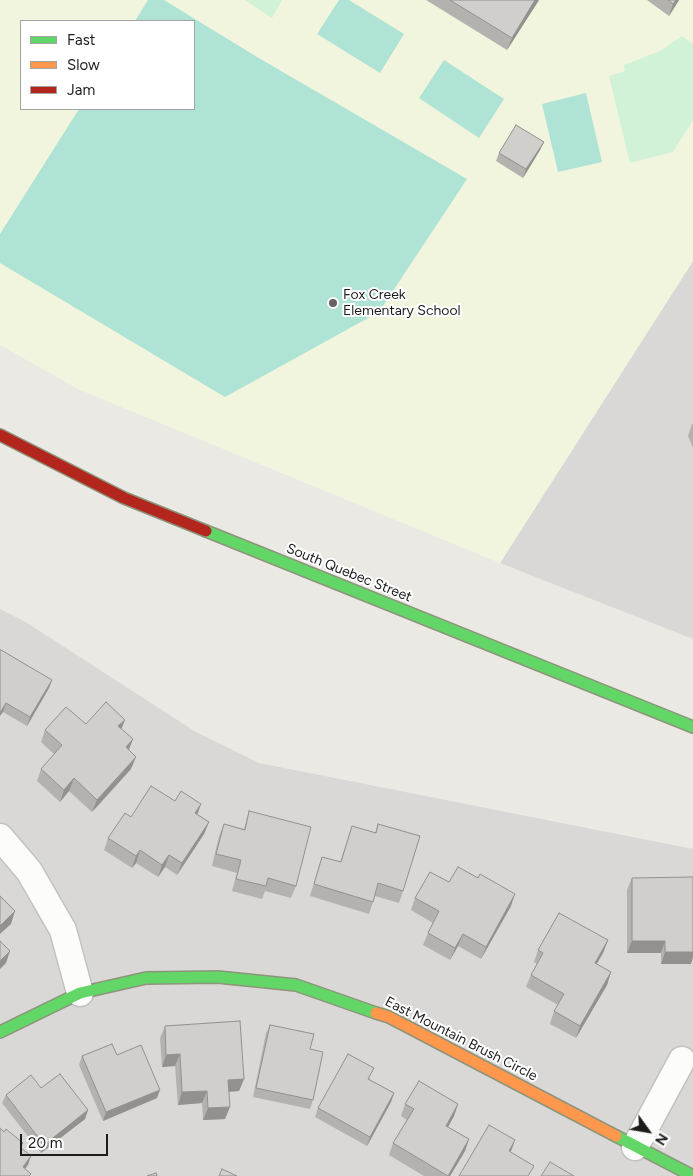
<!DOCTYPE html>
<style>
body{margin:0}
#map{position:relative;width:693px;height:1176px;overflow:hidden;background:#eae9e4;font-family:Figtree,sans-serif}
canvas{display:block}
.legend{position:absolute;left:20px;top:20px;width:175px;height:90px;box-sizing:border-box;background:#fff;border:1px solid #a4a4a4;margin:0;padding:6px 9px;list-style:none;font-size:15px;color:#1c1c1c}
.legend li{display:flex;align-items:center;gap:10px;height:25px}
.legend b{width:25px;border:1px solid #a4a4a4}
.north{position:absolute;left:623px;top:1106px;width:50px;height:50px;-webkit-text-stroke:4px #fff;paint-order:stroke;rotate:122deg;font-size:14px;font-weight:700;line-height:20px;text-align:center;color:#1c1c1c}
.north::after{content:'';display:block;margin:auto;width:18px;height:22px;background:#1c1c1c;clip-path:polygon(50% 0,100% 100%,50% 72%,0 100%)}
.scale{position:absolute;left:20px;top:1134px;width:88px;height:22px;box-sizing:border-box;border:2px solid #1c1c1c;border-top:0;padding-left:6px;font-size:15px;line-height:18px;white-space:nowrap;color:#1c1c1c;-webkit-text-stroke:4px #fff;paint-order:stroke}
</style>
<div id="map">
<canvas width="693" height="1176"></canvas>
<ul class="legend">
<li><b style="height:6px;background:#63d668"></b>Fast</li>
<li><b style="height:6px;background:#ff974d"></b>Slow</li>
<li><b style="height:6px;background:#b3261e"></b>Jam</li>
</ul>
<div class="north">N</div>
<div class="scale">20 m</div>
</div>
<script>
const ctx = document.querySelector('canvas').getContext('2d');
ctx.lineJoin = 'round';
function fillPath(path, color) { ctx.fillStyle = color; ctx.fill(path, 'evenodd'); }
const toPath = rows => new Path2D(rows.map(r => 'M' + r).join(''));
function stroke(path, color, width, dash) { ctx.strokeStyle = color; ctx.lineWidth = width; ctx.lineCap = dash ? 'butt' : 'round'; ctx.setLineDash(dash || []); ctx.stroke(path); }
function write(font, color, halo, rows, align = 'center') {
  ctx.font = font + ' Figtree,sans-serif'; ctx.lineWidth = 4; ctx.setLineDash([]); ctx.textBaseline = 'middle'; ctx.strokeStyle = halo; ctx.fillStyle = color; for (const [text, x, y, turn = 0] of rows) {
    ctx.save(); ctx.translate(x, y); ctx.rotate((+turn || 0) * Math.PI / 180); ctx.textAlign = isNaN(turn) ? turn : align; if (halo) ctx.strokeText(text, 0, 0); ctx.fillText(text, 0, 0); ctx.restore();
  }
}
fillPath(toPath([
 [693,261,693,639,500,563],
 [0,609,24,621,196,732,259,763,693,849,693,1176,0,1176]
]), '#d9d8d6');
fillPath(toPath([
 [0,0,693,0,693,261,500,563,80,390,0,345],
 [21,21,194,21,194,109,21,109]
]), '#f2f5de');
fillPath(toPath([
 [245,0,282,0,272,18],
 [682,36,693,44,693,120,673,152,630,163,609,76,625,71,624,65,660,51]
]), '#d1f2d6');
fillPath(toPath([
 [148,0,164,0,257,57,467,179,379,312,225,397,0,263,0,234,79,109,194,109,194,21,135,21],
 [339,0,349,0,404,34,380,73,317,34],
 [444,60,504,99,479,138,419,98],
 [586,93,602,162,558,172,542,104]
]), '#afe3d5');
const street = toPath([
 [0,837,29,871,63,930,80,993],
 [635,1147,682,1060]
]);
const fast = toPath([
 [206,531,693,727],
 [0,1032,80,993,146,978,218,977,296,985,376,1013],
 [616,1136,693,1176]
]);
const slow = toPath([
 [376,1013,389,1017,616,1136]
]);
const jam = toPath([
 [0,435,124,498,206,531]
]);
stroke(street, '#c3c2c0', 29);
stroke(fast, '#8e947c', 14);
stroke(slow, '#8e947c', 14);
stroke(jam, '#8e947c', 14);
stroke(street, '#fcfcfb', 26);
stroke(fast, '#63d668', 11);
stroke(slow, '#ff974d', 11);
stroke(jam, '#b3261e', 11);
fillPath(toPath([
 [426,0,539,0,507,50],
 [647,0,679,0,669,16],
 [544,142,540,150,523,178,496,161,499,153],
 [692,424,693,424,693,448,688,436],
 [0,650,52,680,49,688,27,726,3,712],
 [125,720,121,729,133,739,129,750,131,769,92,812,69,791,60,802,37,781,41,769,54,754,41,742,45,730],
 [249,811,296,886,291,898,265,891,262,899,232,891,237,873,212,866,219,836,224,824,244,829],
 [197,814,209,822,204,834,177,875,165,867,158,877,136,863,132,868,104,850,108,838,131,817],
 [378,824,403,891,399,903,375,896,369,914,310,896,322,857,340,862,352,826,375,833],
 [632,878,691,964,661,964,661,953,627,953,627,890],
 [449,882,511,906,481,959,458,946,450,960,423,945,428,933,433,923,411,910,415,898],
 [608,940,603,953,597,964,611,972,607,985,576,1038,550,1024,554,1011,558,1005,526,987,531,975,537,964,534,962,538,950],
 [270,1025,313,1100,310,1109,253,1097,266,1033],
 [165,1026,244,1079,239,1091,229,1092,225,1119,203,1120,202,1103,178,1105,175,1066,162,1067,160,1038],
 [117,1055,157,1098,103,1121,79,1065,82,1056],
 [371,1077,369,1079,394,1093,391,1102,367,1146,315,1117,318,1108],
 [41,1088,88,1110,85,1119,41,1153,2,1103,6,1095],
 [405,1104,458,1104,454,1116,448,1127,469,1139,465,1151,450,1176,424,1176,389,1155,393,1143,407,1120,401,1116]
]), '#b4b2af');
fillPath(toPath([
 [535,0,539,0,507,50,512,38],
 [676,0,679,0,669,16,673,4],
 [544,142,540,150,523,178,526,169],
 [52,680,49,688,27,726,30,717],
 [6,703,3,712,0,716,0,713],
 [125,720,120,732,118,726],
 [133,739,128,751,126,747],
 [136,757,131,769,92,812,97,800],
 [74,778,69,791,60,802,64,790],
 [201,804,197,816,195,813],
 [209,822,204,834,177,875,182,863],
 [140,850,136,863,132,868,136,856],
 [169,855,165,867,158,877,162,865],
 [515,894,511,906,481,959,486,947],
 [15,911,11,924,0,934,0,926],
 [463,934,458,946,450,960,455,948],
 [608,940,603,953,590,975,595,963],
 [632,941,665,941,661,953,627,953],
 [10,951,6,963,0,969,0,961],
 [665,952,693,952,693,957,691,964,661,964],
 [611,972,607,985,576,1038,580,1026],
 [180,1054,175,1066,162,1067,166,1055],
 [244,1079,239,1091,224,1092,228,1080],
 [160,1090,157,1098,103,1121,106,1112],
 [207,1091,202,1103,178,1105,182,1092],
 [394,1093,391,1102,367,1146,370,1137],
 [458,1104,454,1116,442,1138,446,1126],
 [230,1107,225,1119,203,1120,208,1108],
 [88,1110,85,1119,41,1153,44,1145],
 [469,1139,465,1151,450,1176,448,1176],
 [515,1140,512,1149,506,1160,509,1151],
 [31,1156,28,1165,20,1175,23,1167]
]), '#92918e');
const building = toPath([
 [450,0,535,0,512,38,450,0],
 [668,0,676,0,673,4,668,0],
 [516,125,544,142,526,169,499,153,516,125],
 [0,650,1,650,52,680,30,717,6,703,0,713,0,650],
 [106,702,125,720,118,726,133,739,126,747,136,757,97,800,74,778,64,790,41,769,62,745,45,730,66,707,86,724,106,702],
 [151,786,175,801,181,791,201,804,195,813,209,822,182,863,169,855,162,865,140,850,136,856,108,838,125,813,131,817,151,786],
 [249,811,311,827,296,886,268,878,266,886,236,879,241,860,216,854,224,824,245,830,249,811],
 [378,824,420,836,403,891,378,883,373,902,314,884,322,857,341,862,352,826,376,833,378,824],
 [458,867,478,878,480,874,515,894,486,947,463,934,455,948,428,933,439,911,415,898,430,872,449,882,458,867],
 [693,877,693,952,665,952,665,941,632,941,632,878,693,877],
 [0,896,15,911,0,926,0,896],
 [559,913,608,940,595,963,611,972,580,1026,554,1011,564,994,531,975,543,953,538,950,559,913],
 [0,941,10,951,0,961,0,941],
 [240,1021,244,1079,228,1080,230,1107,208,1108,207,1091,182,1092,180,1054,166,1055,165,1026,240,1021],
 [270,1025,314,1034,310,1049,323,1052,313,1100,256,1088,270,1025],
 [112,1044,117,1055,141,1045,160,1090,106,1112,82,1056,112,1044],
 [348,1054,374,1068,368,1079,394,1093,370,1137,318,1108,348,1054],
 [60,1074,88,1110,44,1145,6,1095,31,1075,41,1088,60,1074],
 [419,1081,458,1104,446,1126,469,1139,448,1176,393,1143,414,1109,405,1104,419,1081],
 [489,1125,515,1140,509,1151,534,1166,528,1176,459,1176,489,1125],
 [0,1128,4,1132,6,1129,23,1143,20,1147,31,1156,23,1167,31,1174,29,1176,0,1176,0,1128],
 [550,1162,574,1176,541,1176,550,1162],
 [222,1169,237,1176,219,1176,222,1169],
 [156,1173,157,1176,147,1176,156,1173]
]);
fillPath(building, '#d1cfcb');
stroke(building, '#92918e', 1);
for (const [x, y, r, color] of [
 [333,303,5,"#646462"]
]) { const dot = new Path2D(); dot.arc(x, y, r, 0, 2 * Math.PI); ctx.fillStyle = color; ctx.fill(dot); stroke(dot, '#fff', 2); }
write('14px', '#1c1c1c', '#fff', [
 ["Fox Creek",343,295],
 ["Elementary School",343,311]
], 'left');
write('14px', '#1c1c1c', '#fff', [
 ["South Quebec Street",349,573,22],
 ["East Mountain Brush Circle",461,1039,27]
]);
</script>
